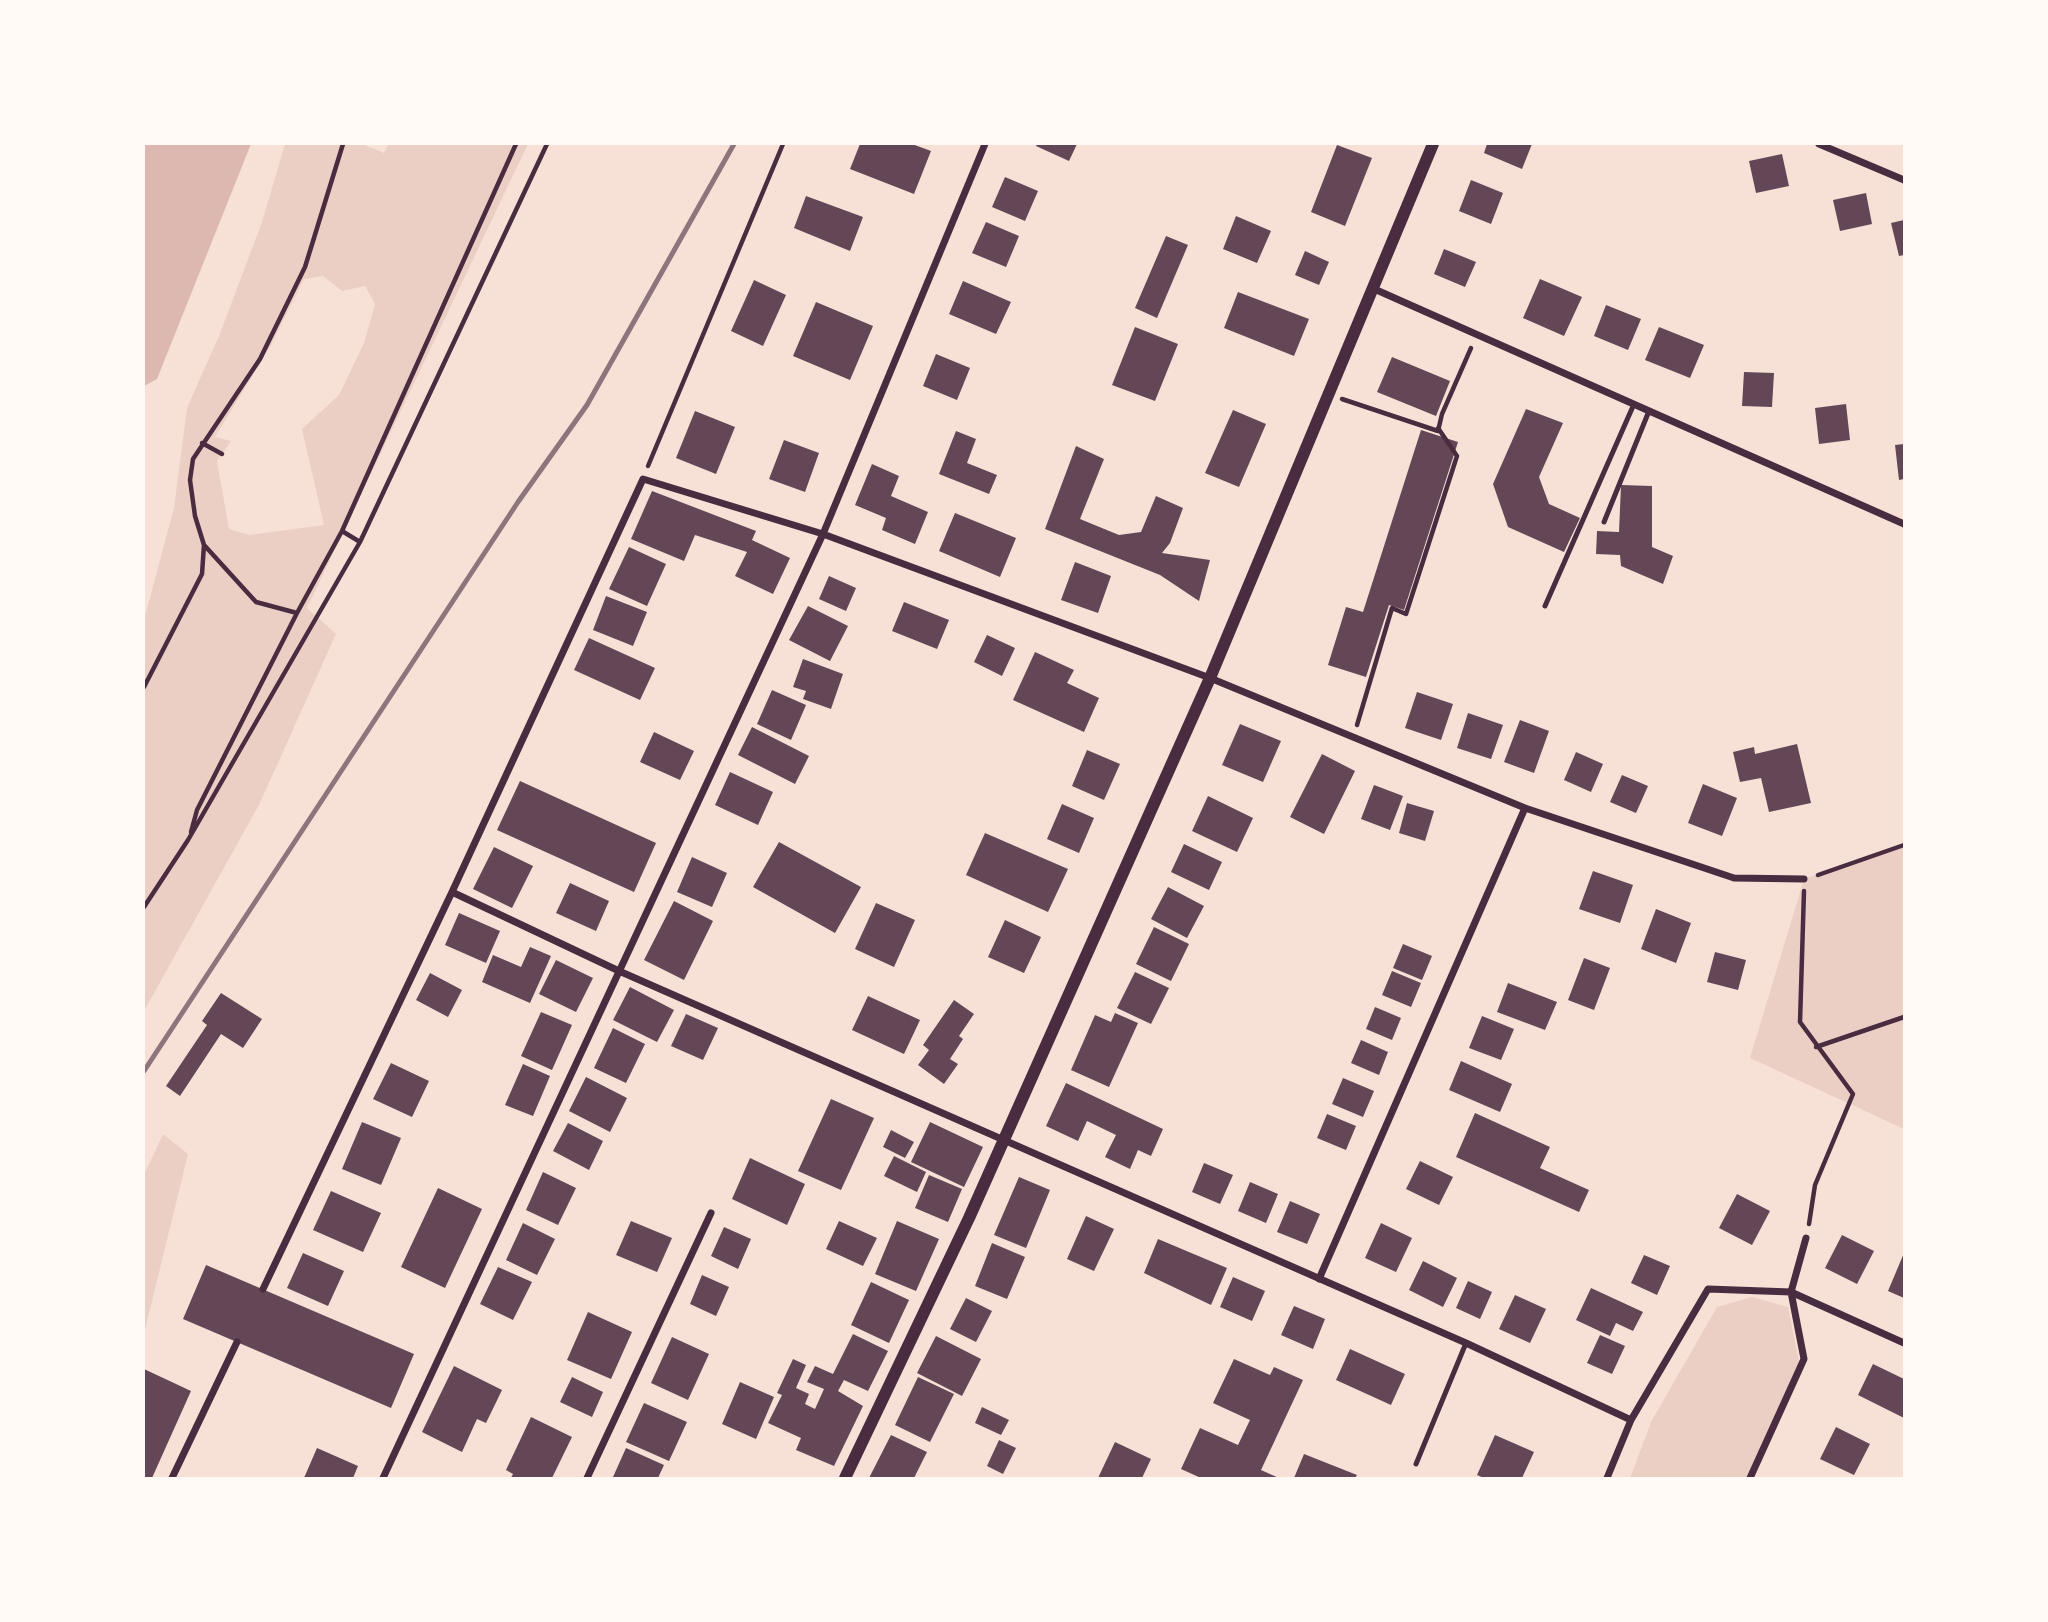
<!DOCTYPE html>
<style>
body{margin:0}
#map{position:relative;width:2048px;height:1622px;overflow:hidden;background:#f7e1d7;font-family:"Noto Sans",sans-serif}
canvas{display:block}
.frame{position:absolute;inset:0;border:145px solid #fffaf5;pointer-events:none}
</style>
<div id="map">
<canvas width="2048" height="1622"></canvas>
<div class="frame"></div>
</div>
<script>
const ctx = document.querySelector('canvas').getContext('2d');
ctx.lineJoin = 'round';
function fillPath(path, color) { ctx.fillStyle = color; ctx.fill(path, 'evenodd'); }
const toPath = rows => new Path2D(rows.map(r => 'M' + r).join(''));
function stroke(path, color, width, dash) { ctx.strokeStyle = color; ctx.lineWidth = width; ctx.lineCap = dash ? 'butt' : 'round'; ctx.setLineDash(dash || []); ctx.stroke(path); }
fillPath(toPath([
 [285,144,362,144,384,153,389,144,528,144,307,608,336,634,259,805,144,1011,144,620,174,508,187,408,219,336,262,222],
 [323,276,342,291,365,286,375,304,364,343,339,395,302,429,324,525,249,535,229,529,217,461,231,441,215,437,271,345,304,279],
 [1904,845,1904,1129,1750,1058,1804,879],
 [163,1134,188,1154,144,1334,144,1175],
 [1752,1297,1788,1307,1799,1361,1746,1478,1630,1478,1651,1422,1717,1307]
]), '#ebcfc5');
fillPath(toPath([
 [144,144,251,144,157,379,144,386]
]), '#dcb8b0');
fillPath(toPath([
 [860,144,912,144,931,151,914,194,850,169],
 [1037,144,1077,144,1069,161,1036,146],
 [1487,144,1532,144,1522,169,1484,153],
 [1337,145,1372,158,1345,226,1311,212],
 [1782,154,1789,186,1756,193,1749,161],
 [1005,177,1038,191,1025,221,992,207],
 [1471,180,1503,193,1491,224,1459,211],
 [1866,193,1872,224,1840,231,1833,200],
 [806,196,863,217,850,251,794,228],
 [1236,216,1271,231,1257,263,1223,249],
 [1904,220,1904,255,1899,256,1891,223],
 [986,222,1019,236,1006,267,972,253],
 [1166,236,1188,245,1157,318,1135,308],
 [1444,249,1476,262,1465,287,1434,274],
 [1305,251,1329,262,1319,285,1295,275],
 [1540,279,1582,297,1564,336,1523,318],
 [754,280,786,295,763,346,731,331],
 [963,281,1011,302,996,334,949,314],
 [1238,292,1309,319,1294,356,1224,328],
 [816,302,873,326,850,380,793,356],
 [1606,305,1641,319,1628,350,1594,336],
 [1135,327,1178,344,1155,401,1112,385],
 [1659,327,1704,345,1690,378,1645,360],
 [936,354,970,368,957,400,923,386],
 [1392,357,1450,381,1436,416,1377,392],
 [1744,372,1774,373,1772,407,1742,406],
 [1846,404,1850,440,1819,444,1815,408],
 [1526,409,1563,423,1539,477,1549,504,1580,518,1564,552,1508,527,1493,484],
 [1233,410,1266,424,1239,487,1205,473],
 [695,411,735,427,716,474,676,458],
 [1421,430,1458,442,1404,610,1389,605,1366,677,1328,665,1346,607,1363,612],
 [956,431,976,439,967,463,997,475,989,494,939,474],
 [784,440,819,453,805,492,769,479],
 [1904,444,1904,479,1899,480,1895,445],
 [1076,446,1104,459,1080,519,1119,535,1141,532,1156,496,1183,508,1170,543,1162,553,1210,560,1199,601,1160,575,1045,529],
 [872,464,899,476,891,496,928,512,915,544,882,530,886,518,855,505],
 [1621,485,1652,486,1652,547,1673,556,1663,584,1621,566,1620,555,1596,554,1597,531,1619,532],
 [652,491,756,531,752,540,790,558,773,594,735,576,747,552,695,535,684,561,631,539],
 [955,513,1016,538,1000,577,939,551],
 [629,547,666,564,647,606,609,589],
 [1075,562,1111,576,1098,613,1061,600],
 [829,576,856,588,846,611,819,599],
 [606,596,647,612,633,646,593,630],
 [904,602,949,620,937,649,892,631],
 [808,606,848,626,830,661,789,640],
 [987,635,1015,648,1002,676,974,662],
 [589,638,655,668,640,700,574,670],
 [1035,652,1074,670,1067,683,1099,698,1084,732,1013,700],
 [803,659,843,674,831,709,803,699,806,691,793,687],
 [772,690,806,705,791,740,757,724],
 [1417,692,1453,704,1441,740,1405,728],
 [1468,713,1503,725,1491,759,1457,748],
 [1520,720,1549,731,1534,773,1504,762],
 [1240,724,1281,741,1263,782,1222,765],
 [752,727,809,756,795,784,738,755],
 [654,732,694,751,680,780,640,762],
 [1797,744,1811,803,1769,812,1761,778,1740,782,1733,752,1754,747,1755,754],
 [1087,750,1120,764,1104,800,1072,786],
 [1576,752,1603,764,1591,792,1564,780],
 [1322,754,1355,771,1324,834,1290,817],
 [730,772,773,792,758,825,715,805],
 [1622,775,1648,786,1636,813,1610,802],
 [520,781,656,843,634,892,497,830],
 [1703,784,1737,798,1722,836,1688,823],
 [1374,785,1403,796,1390,830,1361,819],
 [1208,796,1253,818,1237,852,1192,831],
 [1407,803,1434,811,1425,841,1399,833],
 [1062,804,1094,818,1079,853,1047,839],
 [985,833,1068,869,1048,912,966,875],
 [779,842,861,887,835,933,753,887],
 [1184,844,1222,862,1209,890,1171,872],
 [494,847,533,866,512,908,473,889],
 [692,857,727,873,712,907,677,892],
 [1593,871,1633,885,1620,923,1579,909],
 [570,883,609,901,596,931,556,913],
 [1168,887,1204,906,1187,938,1151,919],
 [674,901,713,921,684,980,644,960],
 [876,903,915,920,894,967,855,949],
 [1656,909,1691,923,1676,963,1641,949],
 [459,913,500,931,486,963,445,945],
 [1005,920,1041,937,1024,973,988,957],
 [1154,927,1189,944,1171,981,1136,964],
 [1403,944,1432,956,1422,980,1393,968],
 [530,947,551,956,530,1003,482,982,493,955,521,967],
 [1715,952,1746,960,1738,990,1707,982],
 [1584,958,1610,968,1594,1010,1568,1000],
 [556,960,593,978,576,1012,539,994],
 [1392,971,1421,983,1411,1007,1382,995],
 [1135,972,1169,988,1151,1024,1117,1008],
 [430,973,462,990,448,1017,416,1000],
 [1508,983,1557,1002,1545,1030,1497,1012],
 [630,987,674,1010,657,1042,613,1020],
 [221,993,262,1019,243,1048,221,1034,180,1096,166,1086,207,1025,202,1021],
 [868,996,920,1020,904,1054,852,1030],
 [954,1000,974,1014,959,1036,963,1039,950,1059,958,1064,944,1084,918,1065,929,1050,923,1045],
 [1375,1007,1401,1018,1392,1040,1366,1029],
 [541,1012,572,1025,552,1070,521,1056],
 [1115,1013,1138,1023,1109,1087,1071,1070,1095,1015,1111,1022],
 [686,1014,718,1028,703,1060,671,1046],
 [1482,1016,1514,1029,1501,1060,1469,1048],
 [613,1028,645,1044,626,1083,594,1068],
 [1361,1040,1388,1052,1379,1075,1351,1063],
 [1461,1061,1512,1084,1500,1112,1449,1090],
 [391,1063,429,1081,412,1117,373,1099],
 [523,1064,550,1076,533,1116,505,1105],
 [586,1077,627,1098,610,1132,569,1111],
 [1343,1078,1374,1091,1363,1117,1332,1104],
 [1066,1083,1163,1129,1151,1156,1138,1150,1130,1169,1105,1157,1116,1135,1087,1121,1078,1141,1046,1126],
 [831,1099,874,1118,841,1190,798,1171],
 [1475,1113,1550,1147,1540,1168,1589,1190,1579,1212,1456,1157],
 [1327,1114,1356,1126,1346,1150,1317,1138],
 [362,1122,401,1138,381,1185,342,1169],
 [930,1122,983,1147,964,1187,911,1162],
 [568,1123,603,1141,589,1170,553,1151],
 [891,1130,914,1142,905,1158,883,1147],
 [894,1156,926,1172,917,1192,884,1176],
 [750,1158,805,1184,787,1225,732,1199],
 [1420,1161,1453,1177,1439,1205,1406,1189],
 [1204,1163,1233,1175,1220,1204,1192,1192],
 [543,1172,576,1188,558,1225,526,1210],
 [929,1175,962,1189,948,1222,915,1208],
 [1019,1177,1050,1190,1026,1248,994,1235],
 [1250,1182,1278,1194,1266,1223,1238,1211],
 [438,1188,482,1209,445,1288,401,1267],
 [331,1191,381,1213,363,1252,313,1230],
 [1737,1194,1770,1211,1752,1245,1719,1228],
 [1290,1201,1320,1214,1307,1244,1277,1232],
 [1086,1216,1114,1229,1094,1271,1067,1259],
 [631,1221,672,1238,657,1272,616,1255],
 [839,1221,877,1238,863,1266,826,1249],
 [897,1221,939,1239,916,1291,875,1274],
 [523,1223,555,1239,537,1275,506,1260],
 [1381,1223,1412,1238,1396,1272,1365,1258],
 [724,1227,751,1239,738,1269,711,1256],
 [1842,1235,1874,1251,1857,1284,1825,1268],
 [1158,1239,1227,1268,1211,1305,1144,1273],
 [992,1243,1025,1257,1007,1299,975,1286],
 [303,1253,344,1271,328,1306,287,1288],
 [1904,1253,1904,1298,1888,1291],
 [1644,1255,1670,1266,1657,1295,1631,1283],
 [1423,1261,1457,1278,1443,1307,1409,1290],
 [206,1265,414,1354,391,1408,183,1319],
 [498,1267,532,1282,513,1320,480,1304],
 [702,1275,729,1287,716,1316,690,1304],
 [1233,1277,1265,1291,1252,1321,1220,1307],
 [1468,1281,1492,1292,1480,1319,1456,1308],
 [871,1282,909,1300,889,1343,851,1325],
 [1591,1288,1643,1312,1633,1331,1616,1323,1610,1336,1576,1320],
 [1515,1295,1546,1309,1530,1343,1499,1329],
 [966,1298,992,1311,976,1342,950,1329],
 [1294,1306,1325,1319,1313,1349,1281,1335],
 [588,1312,632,1332,611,1379,567,1360],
 [853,1334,888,1351,868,1391,844,1380,838,1391,863,1406,834,1466,796,1450,801,1438,768,1423,782,1395,777,1393,793,1359,806,1365,796,1388,809,1394,805,1404,815,1409,824,1389,807,1382,815,1366,833,1374],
 [1600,1335,1625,1346,1612,1374,1587,1363],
 [936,1336,981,1359,962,1396,917,1373],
 [672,1337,709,1354,688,1400,651,1383],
 [1350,1349,1405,1374,1391,1405,1336,1380],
 [1234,1359,1270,1375,1274,1367,1303,1380,1261,1470,1279,1478,1201,1478,1181,1469,1200,1428,1238,1445,1250,1420,1213,1403],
 [1873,1364,1904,1379,1904,1418,1858,1395],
 [454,1366,502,1390,486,1423,477,1419,462,1452,422,1432],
 [144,1369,191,1391,152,1478,144,1478],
 [572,1377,603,1392,592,1417,560,1402],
 [918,1377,954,1394,930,1442,895,1425],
 [740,1382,774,1397,756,1439,722,1424],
 [644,1403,687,1422,669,1461,626,1442],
 [982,1407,1009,1420,1001,1435,975,1423],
 [531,1417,572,1437,552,1478,511,1478,513,1474,506,1470],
 [1836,1427,1870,1444,1854,1475,1820,1459],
 [891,1435,927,1452,914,1478,869,1478],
 [1495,1435,1534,1452,1522,1478,1484,1478,1477,1475],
 [999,1440,1016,1448,1003,1474,987,1466],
 [1115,1442,1151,1459,1142,1478,1098,1478],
 [317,1448,358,1466,353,1478,304,1478],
 [626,1448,664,1465,658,1478,613,1477],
 [1304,1454,1357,1475,1355,1478,1294,1478]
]), '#644757');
stroke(toPath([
 [1342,399,1438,431,1442,414,1471,348],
 [202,443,222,454],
 [648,466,783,144],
 [342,531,360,542],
 [297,613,342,531,516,144],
 [144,687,202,574,204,545,195,516,190,480,193,459,260,359,305,267,343,144],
 [1357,725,1392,608,1406,614,1457,456,1438,428],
 [191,832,197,810,297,613,256,602,205,546],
 [1818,875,1904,845],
 [1804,891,1800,1022,1853,1094,1815,1185,1809,1224],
 [144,907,188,840,360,542,547,144],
 [1816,1047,1904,1017]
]), '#4a2c40', 4.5);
stroke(toPath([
 [1604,522,1649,411],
 [1545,606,1634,404],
 [1416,1464,1466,1343]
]), '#4a2c40', 5);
stroke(toPath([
 [1819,144,1904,180],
 [1372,288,1904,524],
 [452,892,619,971,1466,1343,1631,1420],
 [1806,1238,1791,1292,1904,1343],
 [1319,1279,1525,808],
 [263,1289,452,892,643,479,823,534,1210,678,1525,808,1734,878,1804,879],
 [172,1478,237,1342],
 [383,1478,823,534,985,144],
 [587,1478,711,1213],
 [1607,1478,1631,1420,1708,1289,1791,1292,1804,1359,1750,1478]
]), '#4a2c40', 7);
stroke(toPath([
 [845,1478,969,1218,1210,678,1433,144]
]), '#4a2c40', 12);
stroke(toPath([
 [144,1071,518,502,587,405,734,144]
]), '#8f747c', 5);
</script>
